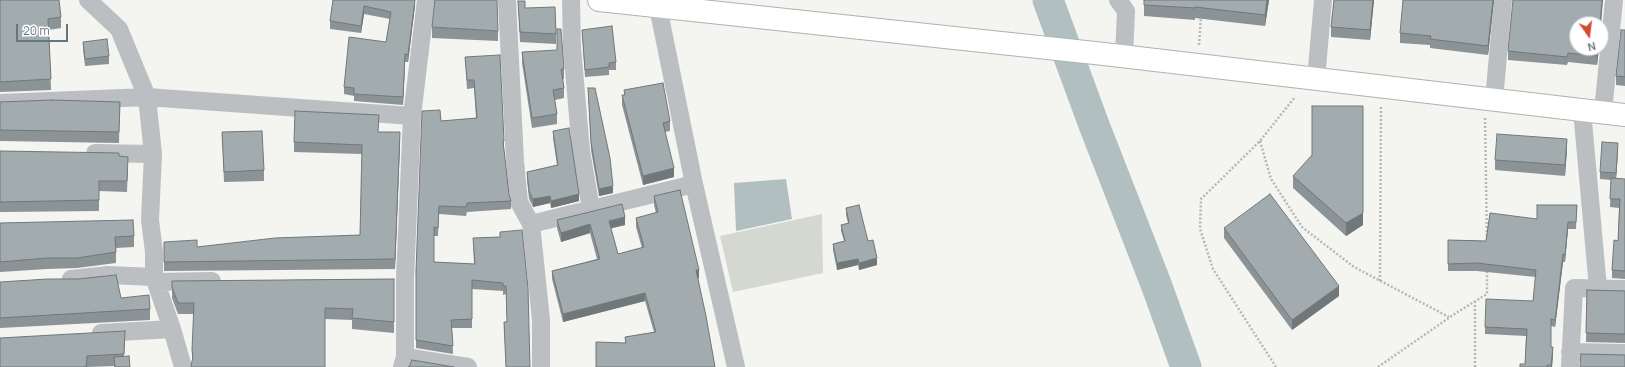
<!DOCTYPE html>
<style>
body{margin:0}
#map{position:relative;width:1625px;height:367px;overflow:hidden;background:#f4f4f0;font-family:Manrope,sans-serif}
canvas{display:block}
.north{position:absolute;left:1569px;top:16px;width:40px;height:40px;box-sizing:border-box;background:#fff;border:1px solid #c2c8cc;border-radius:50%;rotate:166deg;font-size:11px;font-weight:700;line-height:16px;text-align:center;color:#66767f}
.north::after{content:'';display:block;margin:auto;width:14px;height:18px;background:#d24b33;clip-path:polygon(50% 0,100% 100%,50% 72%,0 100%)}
.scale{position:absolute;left:16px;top:24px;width:52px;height:18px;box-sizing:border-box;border:2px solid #66767f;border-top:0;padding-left:5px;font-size:12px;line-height:14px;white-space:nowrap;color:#66767f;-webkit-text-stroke:3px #fff;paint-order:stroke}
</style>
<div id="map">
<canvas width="1625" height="367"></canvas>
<div class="north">N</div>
<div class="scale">20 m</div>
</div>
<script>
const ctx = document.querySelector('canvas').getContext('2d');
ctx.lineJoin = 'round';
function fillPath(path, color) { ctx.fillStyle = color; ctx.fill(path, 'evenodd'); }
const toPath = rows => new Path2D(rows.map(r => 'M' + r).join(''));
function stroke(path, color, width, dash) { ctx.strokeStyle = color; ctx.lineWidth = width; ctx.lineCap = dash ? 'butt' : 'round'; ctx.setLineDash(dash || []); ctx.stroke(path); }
fillPath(toPath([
 [822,214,823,273,733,292,720,236]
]), '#d4d8d0');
fillPath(toPath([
 [786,179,792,219,736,231,734,183]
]), '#b1bfc1');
stroke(toPath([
 [1048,0,1094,125,1156,284,1186,367]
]), '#b1bfc1', 31);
const major = toPath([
 [599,0,1104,54,1625,115]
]);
stroke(major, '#adb2b5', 24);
stroke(toPath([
 [1199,45,1201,16],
 [1485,118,1487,243],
 [1260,141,1271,179,1302,227,1354,267,1449,317],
 [1380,281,1381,106],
 [1276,367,1213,269,1200,229,1201,199,1260,141,1295,97],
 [1378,367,1456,313,1487,294,1487,270],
 [1475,367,1475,302]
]), '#b5b8ba', 2.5, [2, 2]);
stroke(toPath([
 [88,0,119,29,147,97,153,154,150,220,154,252,154,277,172,329,183,367],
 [507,0,515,161,519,202,531,224,541,320,541,367],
 [571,0,572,47,581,151,591,209],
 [1118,0,1126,11,1124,57],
 [658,7,694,184,736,367],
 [1316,79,1323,0],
 [1494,100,1503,0],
 [0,103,147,97,412,116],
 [1582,110,1598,288],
 [1603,112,1614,0],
 [95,153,153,154],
 [531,224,694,184],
 [71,279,108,275,154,277],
 [157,282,212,281],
 [101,333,172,329],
 [1570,352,1625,353],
 [405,357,468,367],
 [402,367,405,357,405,279,412,116,426,0],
 [1570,367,1574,288,1625,289]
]), '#bbbfc2', 18);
stroke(major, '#fff', 22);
fillPath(toPath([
 [0,0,61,17,61,28,49,30,51,90,0,92],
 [333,0,415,5,408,62,405,62,403,105,354,101,354,96,344,94,344,87,386,42,390,19,364,14,361,33,330,29,330,21],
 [1269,0,1265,26,1195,18,1195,20,1144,16,1144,5],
 [1334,0,1374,0,1370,40,1331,37,1331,27],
 [1494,0,1488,55,1430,48,1430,45,1400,43,1400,33],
 [518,1,525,8,556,34,556,44,520,42],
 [432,27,498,31,498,41,432,38],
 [582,30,616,62,616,70,609,70,609,75,585,77],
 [1625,30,1625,86,1616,85,1616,76],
 [83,42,109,56,109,64,85,66,83,49],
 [1599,48,1597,65,1568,62,1567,65,1508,60,1508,51],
 [522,52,564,69,564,79,563,79,564,88,564,98,555,100,557,114,557,124,532,128,522,63],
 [465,57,504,141,504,149,509,195,511,201,511,209,467,212,466,216,439,214,438,236,434,236,434,262,474,264,473,238,500,237,500,232,530,367,506,367,504,322,507,322,506,294,503,295,503,291,472,289,472,328,452,328,453,354,416,348,416,271,441,121,476,118,474,88,467,89],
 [588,88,613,193,599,196,591,150],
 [624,90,670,121,670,131,665,132,674,177,643,185,622,105,622,95,624,95],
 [0,102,120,102,119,143,0,141],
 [553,131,579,201,551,208,550,203,533,207,529,199,527,179,527,172,557,165,553,138],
 [222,132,264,170,264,181,224,182],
 [378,132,400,142,395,269,164,271,164,242,197,247,360,235,362,154,294,152,294,142],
 [1567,149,1565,176,1495,170,1495,160],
 [1618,150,1616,179,1625,179,1625,279,1612,278,1612,270,1618,241,1619,208,1610,207,1611,180,1600,179,1600,172],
 [0,151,119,156,128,167,127,192,99,191,99,211,0,212],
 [1293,176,1363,225,1346,236,1293,188],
 [654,196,699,278,698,278,715,367,625,343,625,337,654,332,645,301,563,322,552,279,552,271,597,259,590,233,561,242,557,228,557,220,625,225,611,228,618,254,642,248,636,227,636,218,656,213,654,205],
 [1577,205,1576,229,1568,229,1565,262,1563,262,1557,311,1555,327,1551,326,1551,347,1553,354,1552,367,1520,367,1525,364,1526,336,1485,334,1485,327,1533,301,1536,277,1477,271,1448,271,1448,240,1486,241,1537,219],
 [846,208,868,241,877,265,859,270,858,265,837,270,833,250,833,244,844,241,841,231,841,225,848,223,846,215],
 [0,223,134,236,134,247,116,248,116,263,77,268,47,269,0,272],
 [1224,228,1339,296,1292,330,1224,238],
 [394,279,394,333,352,329,352,320,325,319,192,360,194,314,178,314,172,298,172,281],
 [0,282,121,298,150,309,150,320,0,328],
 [1587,290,1625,291,1625,343,1586,342],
 [125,342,124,356,115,367,114,367,114,366,87,367,0,367]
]), '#8b9396');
fillPath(toPath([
 [415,0,415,5,408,62,408,55],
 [1267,0,1269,0,1265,26,1265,15],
 [1373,0,1374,0,1370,40,1370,30],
 [1493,0,1494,0,1488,55,1488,46],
 [1602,0,1603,0,1601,24,1600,24],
 [364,6,364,14,361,33,361,26],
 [1598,48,1599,48,1597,65,1597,56],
 [405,54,405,62,403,105,403,97],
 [400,132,400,142,395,269,395,259],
 [1567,139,1567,149,1565,176,1565,165],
 [1618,143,1618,150,1616,180,1616,173],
 [674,168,674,177,643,185,643,176],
 [613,186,613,193,599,196,599,189],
 [579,194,579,201,551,208,551,201],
 [550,196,550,203,533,207,533,199],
 [1363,213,1363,225,1346,236,1346,223],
 [625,217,625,225,609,229,609,221],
 [1568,222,1568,229,1565,262,1565,255],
 [590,224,590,233,561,242,561,233],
 [1563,254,1563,262,1557,311,1555,327,1555,320],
 [877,258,877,265,859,270,859,263],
 [858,259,858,265,837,270,837,263],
 [696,270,699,270,699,278,696,279],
 [1339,286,1339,296,1292,330,1292,320],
 [645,293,645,301,563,322,563,314],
 [1553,347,1553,354,1552,367,1551,367]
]), '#71787a');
const building = toPath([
 [0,0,59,0,61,17,48,19,51,79,0,82,0,0],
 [333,0,415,0,408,55,405,54,403,97,354,94,354,88,344,87,349,37,386,42,391,12,364,6,361,26,330,21,333,0],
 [435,0,497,0,498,31,432,27,435,0],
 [1144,0,1267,0,1265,15,1195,7,1195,8,1144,5,1144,0],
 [1334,0,1373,0,1370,30,1331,27,1334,0],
 [1403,0,1493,0,1488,46,1430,39,1431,36,1400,33,1403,0],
 [1513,0,1602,0,1600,24,1577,24,1577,48,1598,48,1597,56,1568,53,1567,57,1508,51,1513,0],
 [518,1,525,1,525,8,555,7,556,34,520,32,518,1],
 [612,26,616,62,609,63,609,67,585,70,582,30,612,26],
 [557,29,561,29,564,69,561,69,564,88,553,90,557,114,532,118,522,52,557,50,557,29],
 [1621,30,1625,30,1625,77,1616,76,1621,30],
 [107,39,109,56,85,59,83,42,107,39],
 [500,55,504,141,503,141,509,195,511,201,467,203,466,207,439,206,438,228,434,227,434,262,475,264,473,238,500,237,500,232,522,230,528,288,530,367,506,367,504,322,507,322,506,286,503,286,503,283,472,280,472,319,451,320,453,346,416,340,416,271,422,111,440,110,441,121,477,118,474,80,467,80,465,57,500,55],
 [663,83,670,121,663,123,674,168,643,176,622,95,625,95,624,90,663,83],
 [588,88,595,88,610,158,613,186,599,189,591,142,588,88],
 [52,100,120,102,119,132,0,130,0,102,52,100],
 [1312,106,1363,106,1363,213,1346,223,1293,176,1312,155,1312,106],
 [295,111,379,115,378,132,400,132,395,259,164,262,164,242,197,240,197,247,275,238,360,235,362,145,294,142,295,111],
 [569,128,579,194,551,201,550,196,533,199,529,191,527,172,558,165,553,131,569,128],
 [262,131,264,170,224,172,222,132,262,131],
 [1497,134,1567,139,1565,165,1495,160,1497,134],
 [1602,142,1618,143,1616,173,1600,172,1602,142],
 [0,151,119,153,119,156,128,157,127,181,99,181,99,200,0,202,0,151],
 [1611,178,1625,179,1625,271,1612,270,1614,240,1618,241,1620,199,1610,199,1611,178],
 [680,190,699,270,696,270,706,316,715,367,596,367,596,342,626,343,625,337,656,332,645,293,563,314,552,271,600,259,590,224,561,233,557,220,622,204,625,217,609,221,618,254,644,247,636,218,658,212,654,196,680,190],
 [1270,194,1339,286,1292,320,1224,228,1270,194],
 [859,205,868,241,873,240,877,258,859,263,858,259,837,263,833,244,845,241,841,225,849,223,846,208,859,205],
 [1537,205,1577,205,1576,222,1568,222,1565,255,1563,254,1557,304,1555,320,1551,319,1551,347,1553,347,1551,365,1547,365,1547,367,1520,367,1520,364,1525,364,1527,329,1485,327,1486,299,1533,301,1536,270,1477,263,1448,264,1448,240,1486,241,1490,213,1537,219,1537,205],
 [133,220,134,236,115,237,116,252,77,258,47,258,0,262,0,223,133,220],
 [116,275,121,298,149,295,150,309,0,318,0,282,48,279,78,279,116,275],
 [394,279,394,322,352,318,353,309,325,308,325,367,191,367,192,361,193,358,192,350,194,303,178,303,172,287,172,281,394,279],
 [1587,290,1625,291,1625,334,1586,333,1587,290],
 [125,331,124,354,87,356,86,367,0,367,0,338,125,331],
 [1581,354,1625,355,1625,367,1580,367,1581,354],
 [129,356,130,367,115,367,114,357,129,356],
 [412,360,454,367,408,367,409,367,412,360]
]);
fillPath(building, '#a2abae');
stroke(building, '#71787a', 1);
</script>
